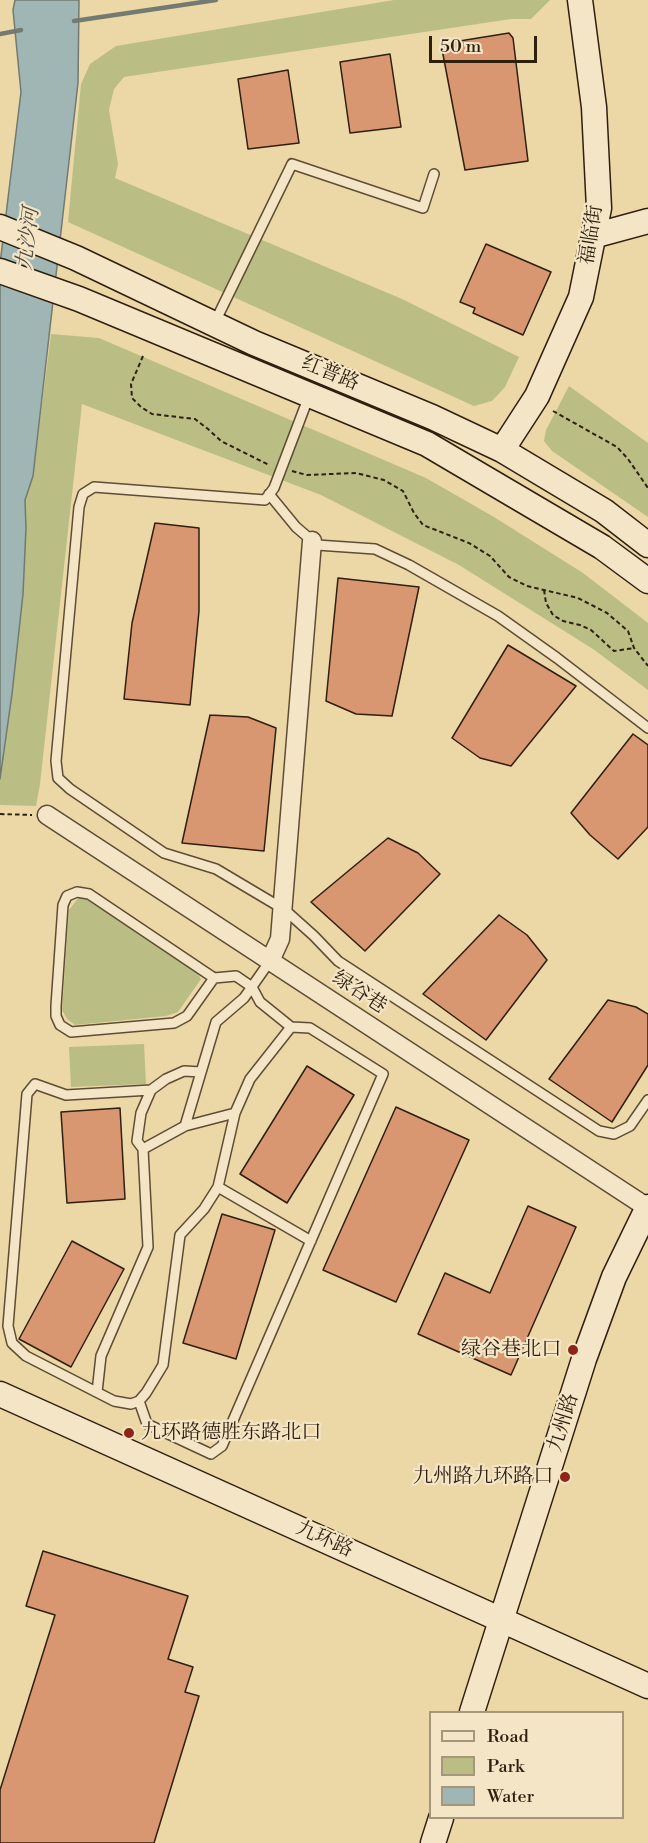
<!DOCTYPE html>
<meta charset="utf-8">
<style>
body{margin:0}
#map{position:relative;width:648px;height:1843px;overflow:hidden;background:#ecd7a6;font-family:"Libre Bodoni",serif}
canvas{display:block}
.legend{position:absolute;left:429px;top:1711px;width:195px;height:108px;box-sizing:border-box;background:#f3e5c5;border:2px solid #a5967c;margin:0;padding:8px 10px;list-style:none;font-size:18px;color:#2f1f0f}
.legend li{display:flex;align-items:center;gap:12px;height:30px}
.legend b{width:30px;border:2px solid #a5967c}
.scale{position:absolute;left:429px;top:36px;width:108px;height:27px;box-sizing:border-box;border:3px solid #2f1f0f;border-top:0;padding-left:8px;font-size:18px;line-height:21px;white-space:nowrap;color:#2f1f0f;-webkit-text-stroke:4px #f3e5c5;paint-order:stroke}
</style>
<div id="map">
<canvas width="648" height="1843"></canvas>
<ul class="legend">
<li><b style="height:8px;background:#f3e5c5"></b>Road</li>
<li><b style="height:16px;background:#babe85"></b>Park</li>
<li><b style="height:16px;background:#9fb6b4"></b>Water</li>
</ul>
<div class="scale">50 m</div>
</div>
<script>
const ctx = document.querySelector('canvas').getContext('2d');
ctx.lineJoin = 'round';
function fillPath(path, color) { ctx.fillStyle = color; ctx.fill(path, 'evenodd'); }
const toPath = rows => new Path2D(rows.map(r => 'M' + r).join(''));
function stroke(path, color, width, dash) { ctx.strokeStyle = color; ctx.lineWidth = width; ctx.lineCap = dash ? 'butt' : 'round'; ctx.setLineDash(dash || []); ctx.stroke(path); }
function write(font, color, halo, rows, align = 'center') {
  ctx.font = font + ' "Libre Bodoni","Noto Serif SC",serif'; ctx.lineWidth = 4.5; ctx.setLineDash([]); ctx.textBaseline = 'middle'; ctx.strokeStyle = halo; ctx.fillStyle = color; for (const [text, x, y, turn = 0] of rows) {
    ctx.save(); ctx.translate(x, y); ctx.rotate((+turn || 0) * Math.PI / 180); ctx.textAlign = isNaN(turn) ? turn : align; if (halo) ctx.strokeText(text, 0, 0); ctx.fillText(text, 0, 0); ctx.restore();
  }
}
fillPath(toPath([
 [394,0,550,0,531,19,511,19,124,77,114,89,109,110,118,164,115,178,402,299,519,357,505,387,492,401,474,406,68,222,81,84,90,64,116,46],
 [51,334,99,338,426,478,494,517,583,573,648,623,648,690,593,649,459,565,321,495,82,404,40,784,36,806,0,805,0,779,26,528,25,500,33,476],
 [569,386,648,443,648,517,552,451,544,441,546,430],
 [79,897,86,899,197,972,201,979,178,1012,166,1016,75,1025,67,1019,62,1010,69,910],
 [144,1044,146,1084,71,1087,69,1047]
]), '#babe85');
const water = toPath([
 [15,0,79,0,78,83,33,476,25,500,26,528,23,594,12,694,0,779,0,264,21,92,13,10,15,0]
]);
fillPath(water, '#9fb6b4');
stroke(water, '#727a72', 1.5);
stroke(toPath([
 [74,21,216,0],
 [0,34,21,30]
]), '#727a72', 4.5);
const building = toPath([
 [509,33,513,38,528,161,465,170,441,44,509,33],
 [390,54,401,127,350,133,340,62,390,54],
 [288,70,299,143,248,149,238,79,288,70],
 [486,244,551,272,523,335,473,313,475,308,460,302,486,244],
 [155,523,199,528,199,611,190,705,124,699,132,623,155,523],
 [338,578,419,587,392,716,356,714,326,701,338,578],
 [508,645,576,686,511,766,480,758,452,738,508,645],
 [210,715,248,717,276,728,264,851,182,843,210,715],
 [633,734,648,745,648,827,618,859,590,835,571,813,633,734],
 [388,838,418,853,440,874,365,951,311,902,388,838],
 [499,915,527,935,547,960,486,1040,423,994,499,915],
 [608,1000,636,1007,648,1014,648,1065,612,1122,549,1079,608,1000],
 [307,1066,354,1095,287,1203,240,1174,307,1066],
 [396,1107,469,1140,396,1302,323,1270,396,1107],
 [120,1108,125,1199,67,1203,61,1112,120,1108],
 [528,1206,576,1227,511,1375,418,1334,445,1273,490,1293,528,1206],
 [222,1214,275,1230,236,1359,183,1343,222,1214],
 [72,1241,124,1269,71,1367,19,1339,72,1241],
 [43,1551,188,1596,168,1659,193,1667,185,1692,199,1696,154,1843,0,1843,0,1790,55,1615,26,1606,43,1551]
]);
fillPath(building, '#d89770');
stroke(building, '#2f1f0f', 1.5);
const lane = toPath([
 [214,324,292,164,423,208,434,174],
 [309,396,274,488,265,500,94,487,83,494,79,507,56,761,58,778,70,789,164,853,216,869,285,910,314,936,338,961,599,1131,614,1134,630,1126,648,1100],
 [269,494,296,527,317,545,375,549,409,565,498,616,557,658,648,728],
 [151,1090,66,1095,35,1084,27,1094,8,1326,12,1343,26,1356,114,1401,131,1404,139,1401,146,1393,163,1365,180,1235,204,1209,218,1187,235,1113,250,1079,291,1027],
 [185,1126,216,1022,244,998,270,961],
 [143,1149,185,1126,235,1113],
 [218,1187,311,1241],
 [97,1392,101,1356,148,1247,143,1149,137,1141,141,1113,151,1090,166,1079,184,1071,201,1072],
 [139,1401,147,1424,211,1454,222,1446,383,1074,310,1028,291,1027,260,1002,252,987,236,976,214,978,187,1016,174,1023,71,1032,60,1025,56,1016,56,1006,63,905,67,896,77,892,89,894,214,978]
]);
const street = toPath([
 [47,815,648,1208],
 [270,961,280,939,312,541]
]);
const secondary = toPath([
 [0,227,76,258,254,343,432,417,502,450,604,511,648,545],
 [593,236,648,221],
 [0,271,79,299,427,444,602,547,648,581],
 [502,450,537,396,581,297,599,208,594,107,580,0],
 [0,1394,648,1686],
 [472,1712,584,1359,614,1277,648,1207],
 [433,1843,441,1818]
]);
stroke(lane, '#5e4d35', 12);
stroke(street, '#5e4d35', 21);
stroke(secondary, '#2f1f0f', 27);
stroke(toPath([
 [143,356,131,384,132,398,141,407,152,414,195,419,208,429,221,441,269,465],
 [553,411,617,447,628,459,648,488],
 [292,471,307,475,356,473,384,480,403,491,414,513,423,525,469,543,490,556,509,577,527,586,578,598,607,613,628,631,634,648,648,666],
 [544,590,546,603,553,615,563,621,580,625,591,630,614,651,634,648],
 [0,814,32,815]
]), '#2f1f0f', 2, [4.5, 3]);
stroke(lane, '#f3e5c5', 9);
stroke(street, '#f3e5c5', 18);
stroke(secondary, '#f3e5c5', 24);
for (const [x, y, r, color] of [
 [573,1350,6,"#8f2418"],
 [129,1433,6,"#8f2418"],
 [565,1477,6,"#8f2418"]
]) { const dot = new Path2D(); dot.arc(x, y, r, 0, 2 * Math.PI); ctx.fillStyle = color; ctx.fill(dot); stroke(dot, '#f3e5c5', 2); }
write('20px', '#2f1f0f', '#f3e5c5', [
 ["福临街",592,235,-81],
 ["红普路",330,374,22],
 ["绿谷巷",359,993,33],
 ["九州路",564,1423,-73],
 ["九环路",324,1540,24]
]);
write('20px', '#2f1f0f', '#f3e5c5', [
 ["绿谷巷北口",561,1350],
 ["九环路德胜东路北口",141,1433,"left"],
 ["九州路九环路口",553,1477]
], 'right');
write('italic 21px', '#514c41', '#f3e5c5', [
 ["九沙河",29,239,-83]
]);
</script>
